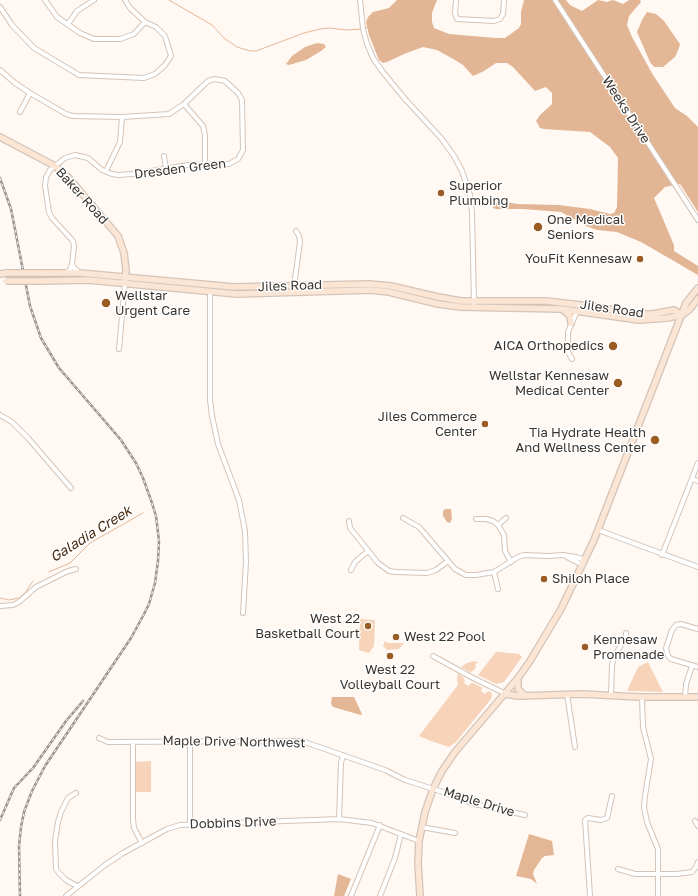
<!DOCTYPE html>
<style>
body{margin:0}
canvas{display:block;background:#fff8f3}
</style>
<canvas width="698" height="896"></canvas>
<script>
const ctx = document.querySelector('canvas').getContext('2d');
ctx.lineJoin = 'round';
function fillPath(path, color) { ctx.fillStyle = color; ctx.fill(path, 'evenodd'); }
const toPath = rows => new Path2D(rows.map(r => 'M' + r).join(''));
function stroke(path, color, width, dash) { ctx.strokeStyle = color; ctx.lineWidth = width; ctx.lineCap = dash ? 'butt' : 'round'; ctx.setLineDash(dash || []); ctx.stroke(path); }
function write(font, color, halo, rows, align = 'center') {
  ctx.font = font + ' "Golos Text",sans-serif'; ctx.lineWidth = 3; ctx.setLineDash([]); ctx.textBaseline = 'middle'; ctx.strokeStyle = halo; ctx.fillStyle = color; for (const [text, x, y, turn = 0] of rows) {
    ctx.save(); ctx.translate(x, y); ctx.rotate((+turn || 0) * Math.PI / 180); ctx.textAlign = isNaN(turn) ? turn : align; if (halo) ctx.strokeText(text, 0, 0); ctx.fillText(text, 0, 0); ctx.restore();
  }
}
fillPath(toPath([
 [360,619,375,620,374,646,369,653,359,650],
 [385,641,388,643,404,643,399,649,387,650,383,646],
 [496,652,499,652,519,654,522,657,504,682,496,684,478,675],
 [474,661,478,662,475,665,476,667,473,671,470,672,461,667,467,663],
 [648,662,663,692,627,691,638,667],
 [458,673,463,677,465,681,464,683,468,686,471,683,473,683,481,687,482,688,481,691,485,694,488,691,491,692,492,696,491,699,456,742,449,747,431,741,419,736,458,685,457,679],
 [151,761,151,792,135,792,135,762]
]), '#f6d3b9');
fillPath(toPath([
 [397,0,437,0,432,13,432,22,434,28,449,34,496,38,505,38,519,28,521,24,521,12,524,0,566,0,570,5,582,11,598,0,607,2,613,0,623,4,629,0,640,0,641,2,629,16,627,25,632,37,653,75,675,108,687,116,698,127,698,212,680,184,665,187,654,198,674,245,674,251,698,266,698,275,641,242,617,232,597,230,586,226,561,212,523,209,496,209,493,208,493,206,496,203,505,202,517,204,559,205,590,209,610,214,614,213,617,207,618,158,610,147,590,132,544,129,540,128,536,121,540,115,552,104,552,93,546,87,535,91,513,67,507,63,496,63,484,71,473,76,463,65,455,60,437,50,423,47,404,54,387,62,383,63,379,60,369,35,366,22,368,17,373,12,389,8]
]), '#e2b695');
fillPath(toPath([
 [647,12,656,14,664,21,680,44,679,48,675,57,663,67,654,67,650,62,637,32,642,20],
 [317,43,324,44,326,47,321,51,306,60,289,65,286,64,292,56,305,47],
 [445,509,451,509,452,519,450,523,447,522,443,516,443,511],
 [332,697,354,697,362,714,361,715,333,707,331,704],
 [529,834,552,841,554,855,545,856,542,858,534,870,533,874,537,884,531,879,516,876],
 [338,874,351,879,344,896,334,896]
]), '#e3b796');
stroke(toPath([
 [169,0,212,25,224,38,237,47,250,51,256,51,304,33,320,29,329,28,347,30,362,29],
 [365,28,385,22,402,18,430,0],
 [49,572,70,563,90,543,143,513],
 [0,598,9,600,19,598,25,593,33,581]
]), '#e3b796', 1);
const street = toPath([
 [45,0,57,17,80,33,94,39,120,39,134,34,145,22],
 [360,0,363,29,367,44,373,58,382,71,405,99,441,138,454,156,462,171,470,195,472,213,474,303],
 [456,0,455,13,457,19,494,21,500,19,503,14,504,0],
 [555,0,698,220],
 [0,7,12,25,34,48,79,75,144,78,155,74,165,65,171,56,165,36,156,27,145,22,130,8,125,0],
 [68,24,77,11,94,0],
 [0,70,15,83,30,93,66,114,73,116,122,117,169,114,184,104,208,81,215,79,225,81,238,93,242,100,243,150,238,159,229,164,188,165,133,174,118,175,112,174,102,170,88,158,75,155,65,158,50,170,46,177,45,186,49,212,52,218,73,241,74,246,72,264,70,270,65,273],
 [184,104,203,126,205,135,205,164],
 [20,112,30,93],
 [164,156,166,169],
 [106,171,120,142,122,117],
 [72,264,74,268,80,273],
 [294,286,300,242,299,236,296,231],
 [210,292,210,400,212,416,218,444,239,500,245,531,246,562,243,613],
 [119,349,125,283],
 [572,359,568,352,568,332,577,311],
 [0,415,12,422,28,438,71,488],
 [692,479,698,481],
 [403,518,419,527,455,569,466,575,476,575,494,572,518,557,524,555,548,556,563,555,576,557,585,560],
 [476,519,486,519,493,521,498,525,504,535,505,551,511,562],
 [349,521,350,528,378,563,389,571,396,572,427,573,436,570,448,561],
 [498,525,506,518],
 [598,530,698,567],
 [662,555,698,463],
 [567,557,583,565],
 [351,570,355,562,368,551],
 [494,572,498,589],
 [0,606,13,605,19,602,36,587,68,571,76,569],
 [698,629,681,624,676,625,672,630,666,648,668,656,671,659,698,667],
 [433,656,473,678,506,694],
 [567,694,575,747],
 [611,695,612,665,615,655,626,637,626,633],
 [642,697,643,727,651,759,645,796,644,807,647,822,658,849,658,896],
 [685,697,686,684,692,666],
 [99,738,108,742,302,741,385,770,405,780,446,793,474,804,525,815],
 [133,742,133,819,134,828,142,843],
 [76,793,68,798,61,812,58,822,55,841,56,869,59,873,66,880,77,886],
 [339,819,341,763,343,755],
 [695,821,698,826],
 [190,824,190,741],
 [421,827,455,833],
 [618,869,635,874,677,874,692,872,696,867,698,862],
 [66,896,105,865,123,853,167,829,180,825,339,819,372,823,419,841],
 [351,896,380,825],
 [380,896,395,858,401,834],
 [590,896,585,820,588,818,601,820,607,818,612,796]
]);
const secondary = toPath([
 [0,137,55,166,69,178,118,236,124,253,126,270,125,280],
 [38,273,80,273,234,287,369,284,391,286,438,297,461,301,546,301,598,307,633,314,652,314,674,310,682,315],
 [0,274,7,273],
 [41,281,88,280,237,294,370,290,389,292,438,304,461,307,561,309,639,320,667,318,682,315,689,310,698,299],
 [563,310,570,316,571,323],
 [518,678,518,689,525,696],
 [506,694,518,696,582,694,639,697,698,697],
 [420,896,418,863,419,841,425,812,433,789,442,771,455,752,518,678,530,661,561,609,594,540,686,303,698,288]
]);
stroke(street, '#d4c4b8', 6);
stroke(secondary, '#d4c4b8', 8);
stroke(street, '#fff', 4);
stroke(secondary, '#fbe5d4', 5.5);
const rail = toPath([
 [0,178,11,209,30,306,41,338,59,368,109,426,121,440,136,463,143,478,152,503,156,516,159,541,158,561,155,583,149,604,143,616,131,638,45,766,32,791,24,812,21,827,19,846,20,896],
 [0,820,14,788,33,768,66,721,83,701]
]);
stroke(rail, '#99938e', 2.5);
stroke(rail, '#fff', 1, [3]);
const secondaryBridge = toPath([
 [7,273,38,273],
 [6,281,41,281]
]);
stroke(secondaryBridge, '#d4c4b8', 8, []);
stroke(secondaryBridge, '#fbe5d4', 5.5);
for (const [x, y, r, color] of [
 [441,193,4,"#9a5c23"],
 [538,227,5,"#9a5c23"],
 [640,259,4,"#9a5c23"],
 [106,303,5,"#9a5c23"],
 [613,346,5,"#9a5c23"],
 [618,383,5,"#9a5c23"],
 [485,424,4,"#9a5c23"],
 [655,440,5,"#9a5c23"],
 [544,579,4,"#9a5c23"],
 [368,626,4,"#9a5c23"],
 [396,637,4,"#9a5c23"],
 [585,647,4,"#9a5c23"],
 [390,656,4,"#9a5c23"]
]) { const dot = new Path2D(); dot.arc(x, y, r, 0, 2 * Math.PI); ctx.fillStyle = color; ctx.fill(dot); stroke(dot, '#fff', 1.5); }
write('13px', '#3a342f', '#fff', [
 ["Weeks Drive",626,110,57],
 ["Dresden Green",180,169,-7],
 ["Baker Road",82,196,48],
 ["Jiles Road",290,286,-2],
 ["Jiles Road",612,309,8],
 ["Maple Drive Northwest",234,742,1],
 ["Maple Drive",479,802,17],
 ["Dobbins Drive",233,823,-2]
]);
write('13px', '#3a342f', '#fff', [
 ["Superior",449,186],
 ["Plumbing",449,201],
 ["One Medical",547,220],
 ["Seniors",547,235],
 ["YouFit Kennesaw",632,259,"right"],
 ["Wellstar",115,296],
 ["Urgent Care",115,311],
 ["AICA Orthopedics",604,346,"right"],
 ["Wellstar Kennesaw",609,376,"right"],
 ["Medical Center",609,391,"right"],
 ["Jiles Commerce",477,417,"right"],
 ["Center",477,432,"right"],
 ["Tia Hydrate Health",646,433,"right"],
 ["And Wellness Center",646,448,"right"],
 ["Shiloh Place",552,579],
 ["West 22",360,619,"right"],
 ["Basketball Court",360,634,"right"],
 ["West 22 Pool",404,637],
 ["Kennesaw",593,640],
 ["Promenade",593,655],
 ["West 22",390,670,"center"],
 ["Volleyball Court",390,685,"center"]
], 'left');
write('italic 14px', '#46290f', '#fff', [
 ["Galadia Creek",91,534,-32]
]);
</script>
